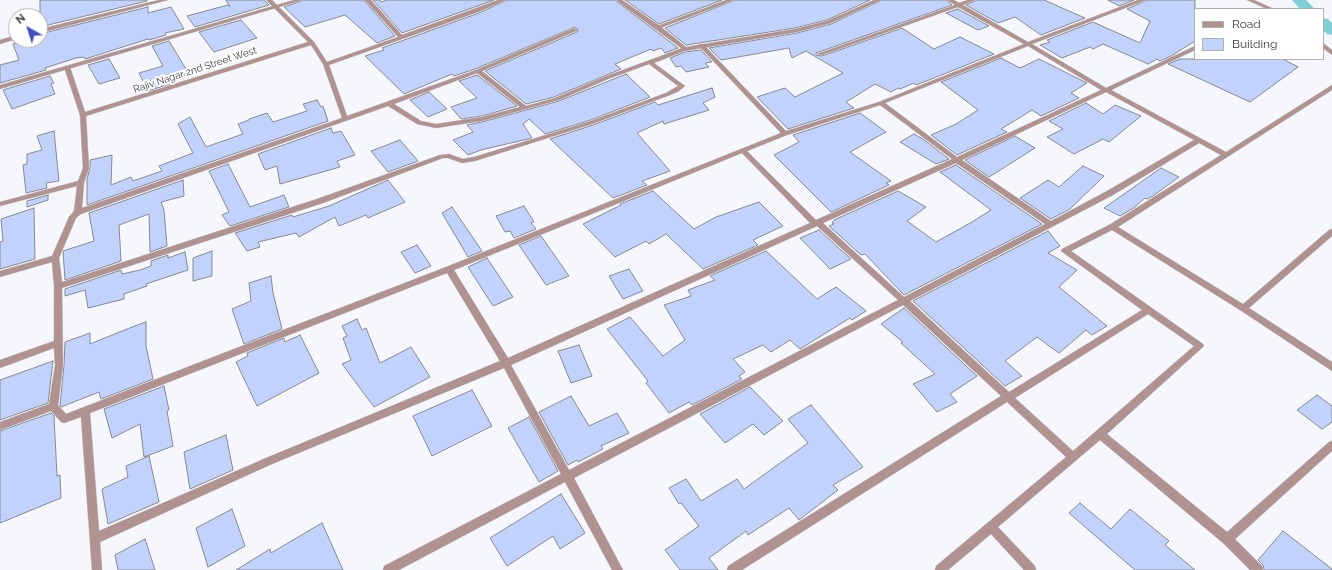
<!DOCTYPE html>
<style>
body{margin:0}
#map{position:relative;width:1332px;height:570px;overflow:hidden;background:#f5f7fc;font-family:Raleway,sans-serif}
canvas{display:block}
.legend{position:absolute;left:1194px;top:8px;width:130px;height:52px;box-sizing:border-box;background:#fff;border:1px solid #b0b1b1;margin:0;padding:5px 7px;list-style:none;font-size:12px;color:#3a3b3d}
.legend li{display:flex;align-items:center;gap:8px;height:20px}
.legend b{width:20px;border:1px solid #b0b1b1}
.north{position:absolute;left:8px;top:8px;width:40px;height:40px;box-sizing:border-box;background:#fff;border:1px solid #b0b1b1;border-radius:50%;rotate:321deg;font-size:11px;font-weight:700;line-height:16px;text-align:center;color:#3a3b3d}
.north::after{content:'';display:block;margin:auto;width:14px;height:18px;background:#474ec3;clip-path:polygon(50% 0,100% 100%,50% 72%,0 100%)}
</style>
<div id="map">
<canvas width="1332" height="570"></canvas>
<ul class="legend">
<li><b style="height:5px;background:#b09391"></b>Road</li>
<li><b style="height:11px;background:#c1d3fd"></b>Building</li>
</ul>
<div class="north">N</div>
</div>
<script>
const ctx = document.querySelector('canvas').getContext('2d');
ctx.lineJoin = 'round';
const toPath = rows => new Path2D(rows.map(r => 'M' + r).join(''));
function fillPath(path, color) { ctx.fillStyle = color; ctx.fill(path, 'evenodd'); }
function stroke(path, color, width, dash) { ctx.strokeStyle = color; ctx.lineWidth = width; ctx.lineCap = dash ? 'butt' : 'round'; ctx.setLineDash(dash || []); ctx.stroke(path); }
function write(font, color, halo, rows, align = 'center') {
  ctx.font = font + ' Raleway,sans-serif'; ctx.lineWidth = 4; ctx.setLineDash([]); ctx.textBaseline = 'middle'; ctx.strokeStyle = halo; ctx.fillStyle = color; for (const [text, x, y, turn = 0] of rows) {
    ctx.save(); ctx.translate(x, y); ctx.rotate((+turn || 0) * Math.PI / 180); ctx.textAlign = isNaN(turn) ? turn : align; if (halo) ctx.strokeText(text, 0, 0); ctx.fillText(text, 0, 0); ctx.restore();
  }
}
fillPath(toPath([
 [1292,0,1306,0,1315,9,1300,9,1292,0],
 [1323,18,1328,19,1332,23,1332,35,1327,34,1323,30,1323,18]
]), '#80ced6');
const building = toPath([
 [40,0,147,0,147,1,40,27,40,0],
 [226,0,264,0,269,5,195,27,187,16,228,5,230,7,226,0],
 [304,0,364,0,395,36,377,43,345,15,305,27,284,7,304,0],
 [373,0,380,0,381,2,387,0,494,0,402,33,373,0],
 [507,0,615,0,678,48,665,53,661,48,653,51,651,49,615,64,621,69,554,97,526,104,485,71,577,32,578,30,575,27,475,69,454,76,452,74,404,94,365,56,384,50,382,48,479,13,507,0],
 [625,0,722,0,659,24,625,0],
 [735,0,870,0,827,20,795,28,686,45,665,28,735,0],
 [882,0,946,0,952,5,816,53,816,55,822,56,902,28,934,49,960,37,994,54,929,80,916,85,914,83,900,89,898,88,891,92,875,84,846,102,854,108,788,129,757,97,785,88,795,97,843,73,806,51,792,58,789,48,721,60,709,48,797,33,831,24,882,0],
 [977,0,1044,0,1085,18,1041,35,1015,17,998,23,966,5,977,0],
 [1108,0,1134,0,1119,6,1108,0],
 [1147,0,1195,0,1195,41,1171,56,1160,61,1157,59,1148,64,1103,44,1093,49,1090,47,1062,58,1040,45,1050,42,1047,40,1093,22,1140,43,1150,21,1127,9,1147,0],
 [148,7,148,13,171,7,184,29,165,33,166,35,149,40,148,39,85,59,84,57,76,58,45,68,46,70,0,83,0,65,19,60,13,44,29,40,40,40,40,34,148,7],
 [958,9,989,26,978,30,946,13,958,9],
 [241,20,257,38,214,52,199,32,241,20],
 [169,41,189,74,173,79,175,82,148,91,139,73,163,66,152,46,169,41],
 [701,50,712,62,705,63,709,67,686,72,681,66,676,67,670,58,685,52,701,50],
 [1001,58,1020,68,1039,59,1087,83,1071,93,1079,98,1041,116,1032,110,1001,129,1007,132,957,155,931,135,956,124,978,110,941,82,1001,58],
 [109,59,120,78,99,84,88,65,109,59],
 [1180,59,1283,59,1298,67,1250,102,1168,64,1180,59],
 [626,74,650,97,588,121,545,134,529,119,523,124,532,138,481,150,468,155,453,140,473,132,467,125,482,122,559,101,626,74],
 [477,75,517,106,482,116,461,119,451,107,477,98,459,81,477,75],
 [50,76,54,83,51,84,55,94,12,109,3,90,50,76],
 [712,88,715,97,703,103,709,110,664,124,663,121,637,133,670,171,642,181,647,185,613,198,550,139,593,125,655,102,658,105,712,88],
 [429,92,447,109,428,117,410,100,429,92],
 [317,100,321,107,323,106,328,121,87,205,87,179,90,168,90,160,112,155,111,185,131,177,133,181,162,171,159,166,193,153,178,124,190,117,206,147,243,134,238,124,249,120,249,119,267,113,273,122,307,111,303,104,317,100],
 [1086,103,1103,114,1115,105,1141,116,1109,142,1103,139,1074,154,1047,137,1063,129,1049,121,1086,103],
 [860,113,886,132,850,152,891,181,886,183,889,185,831,212,774,155,799,142,793,135,860,113],
 [331,128,333,133,341,131,355,155,337,161,340,167,280,184,277,166,265,170,258,154,331,128],
 [54,131,59,181,46,183,47,188,26,193,23,165,27,164,27,154,42,150,37,136,54,131],
 [914,134,923,139,949,159,936,164,900,142,914,134],
 [1015,136,1035,148,989,177,965,160,1015,136],
 [400,140,418,161,388,172,371,151,400,140],
 [228,164,250,207,284,195,289,207,230,226,222,215,229,212,209,171,228,164],
 [956,165,1042,224,904,295,865,254,861,255,829,226,834,224,832,223,834,220,898,191,926,207,907,221,936,242,972,222,991,210,940,172,956,165],
 [1083,166,1104,176,1070,209,1051,219,1020,198,1048,180,1059,187,1083,166],
 [1161,168,1179,177,1153,196,1147,199,1145,198,1135,207,1120,216,1104,208,1161,168],
 [183,180,184,196,161,202,164,210,167,246,150,252,149,214,119,225,121,261,65,280,63,251,94,241,89,213,183,180],
 [388,180,405,202,368,218,366,215,339,226,335,217,299,237,296,233,258,242,260,247,247,251,235,233,292,215,293,217,329,206,388,180],
 [653,191,694,229,716,217,759,202,783,226,753,240,758,245,703,269,666,234,649,244,646,241,615,257,583,224,621,205,620,204,653,191],
 [48,195,48,200,27,207,27,201,48,195],
 [524,206,534,222,531,223,536,229,514,238,510,231,505,232,496,216,524,206],
 [452,207,482,251,468,257,442,213,452,207],
 [34,208,35,259,0,269,0,242,3,241,1,219,34,208],
 [819,230,851,259,830,269,800,238,819,230],
 [1048,231,1060,246,1048,253,1077,270,1059,287,1107,326,1092,335,1086,330,1059,353,1037,337,1005,361,1022,376,1005,386,913,301,1048,231],
 [541,236,569,276,546,285,519,245,541,236],
 [417,245,431,266,415,273,401,252,417,245],
 [212,251,212,276,193,281,193,258,212,251],
 [766,251,817,299,836,287,866,311,852,320,850,318,800,349,790,340,771,352,763,345,733,359,745,372,739,376,742,379,692,405,689,402,669,413,646,383,648,381,607,329,630,317,663,356,685,340,664,305,691,296,688,290,715,280,710,276,766,251],
 [185,252,188,270,146,284,147,286,124,294,124,299,88,308,85,290,65,296,65,289,121,270,122,274,140,270,151,266,151,261,168,255,168,258,185,252],
 [487,258,513,297,493,306,468,267,487,258],
 [629,269,643,291,623,299,609,276,629,269],
 [271,276,273,293,282,329,244,344,232,309,251,301,249,283,271,276],
 [904,308,977,376,950,394,957,402,937,412,913,384,935,374,901,343,903,342,881,324,904,308],
 [357,319,362,330,366,328,380,363,411,347,430,377,374,407,342,364,351,360,343,338,347,336,342,326,357,319],
 [146,322,146,346,153,379,101,399,99,392,61,407,60,405,64,365,65,342,90,333,90,344,132,327,146,322],
 [300,335,319,373,257,406,236,362,248,356,247,353,284,338,285,342,300,335],
 [579,345,592,376,571,383,558,351,579,345],
 [53,361,48,403,0,420,0,380,53,361],
 [164,386,169,410,167,411,173,446,144,457,140,424,112,438,104,409,164,386],
 [750,387,783,421,764,435,753,424,725,443,700,414,750,387],
 [472,390,492,426,432,456,413,416,472,390],
 [1317,395,1332,406,1332,422,1322,429,1297,410,1317,395],
 [571,396,589,426,617,413,629,433,601,446,603,449,578,462,577,460,568,465,539,412,571,396],
 [811,405,863,467,833,485,838,490,799,520,789,508,748,535,746,531,709,558,718,570,680,570,665,550,699,526,681,503,679,504,669,488,686,479,701,501,737,479,744,489,808,443,788,419,811,405],
 [51,413,54,416,57,476,60,475,61,498,0,523,0,431,51,413],
 [529,417,558,471,539,482,508,428,529,417],
 [226,435,233,470,190,489,184,452,226,435],
 [149,456,159,502,108,524,102,489,128,477,126,466,149,456],
 [561,494,585,533,560,549,553,536,507,566,490,538,561,494],
 [1080,503,1111,529,1130,509,1169,541,1165,545,1195,570,1135,570,1069,513,1080,503],
 [232,509,245,546,208,567,196,528,232,509],
 [322,523,343,570,236,570,270,549,271,553,322,523],
 [1283,531,1332,569,1332,570,1264,570,1263,565,1258,560,1283,531],
 [145,539,155,570,118,570,115,555,145,539]
]);
fillPath(building, '#c1d3fd');
stroke(building, '#88898d', 1);
const minor = toPath([
 [159,0,168,0,40,33,40,29,159,0],
 [266,0,272,0,314,42,327,62,398,37,365,0,371,0,402,35,498,0,506,0,478,12,329,65,347,116,476,70,574,28,577,30,576,31,482,71,526,106,555,98,604,77,685,47,688,49,687,50,654,63,685,86,679,91,670,95,592,124,475,161,462,163,448,158,443,158,323,203,62,288,63,365,58,405,66,414,446,267,781,133,699,46,699,44,703,44,786,131,879,102,1024,44,958,7,822,55,817,54,955,5,947,0,954,0,959,3,968,0,976,0,963,5,1028,42,1138,0,1146,0,1032,44,1106,88,1195,46,1195,50,1111,90,1226,152,1332,85,1332,90,1118,227,1243,304,1329,230,1332,229,1332,236,1249,308,1332,362,1332,371,1240,310,1112,230,1071,251,1203,344,1204,346,1107,434,1227,532,1329,442,1332,441,1332,451,1235,539,1262,566,1263,570,1250,570,1223,543,1100,440,998,527,1035,566,1036,570,1024,570,991,534,948,570,935,570,936,566,1066,457,1007,402,742,570,727,570,728,566,1001,396,903,305,574,478,623,570,612,570,565,482,399,570,383,570,384,566,561,474,504,368,272,464,100,542,102,570,92,570,81,417,64,423,61,422,51,411,0,430,0,422,49,404,55,365,54,348,0,368,0,360,54,341,54,286,52,262,0,277,0,271,52,256,69,217,74,211,77,186,0,206,0,202,78,181,83,168,80,115,64,67,65,66,70,67,85,112,308,42,266,0],
 [311,45,323,64,342,118,82,208,84,183,89,168,86,116,311,45],
 [1028,46,1101,90,957,157,885,103,1028,46],
 [649,64,678,86,666,93,588,122,474,157,463,159,449,154,440,155,317,199,62,282,59,258,76,218,81,214,388,106,417,124,436,128,482,121,559,100,608,79,649,64],
 [477,73,520,107,482,117,436,124,421,121,394,104,477,73],
 [1106,92,1194,140,1107,191,1051,221,962,160,1106,92],
 [880,105,952,159,816,220,747,151,787,135,880,105],
 [1199,143,1221,155,1109,225,1062,249,1061,251,1142,310,1009,392,910,301,1113,195,1199,143],
 [742,153,810,223,508,358,454,270,742,153],
 [956,163,1045,224,904,297,823,223,956,163],
 [817,226,898,300,569,470,511,365,817,226],
 [447,273,500,361,266,458,99,531,90,413,447,273],
 [1148,314,1194,346,1073,451,1015,398,1148,314],
 [726,0,734,0,660,28,655,27,726,0],
 [1247,0,1254,0,1274,9,1267,9,1247,0],
 [16,35,16,39,0,44,0,40,16,35],
 [1323,43,1332,50,1332,55,1323,48,1323,43]
]);
const tertiary = toPath([
 [294,0,303,0,0,89,0,85,294,0],
 [616,0,622,0,660,26,686,47,795,29,827,21,874,0,881,0,831,23,797,32,685,51,616,0]
]);
stroke(minor, '#d0d1d6', 1);
stroke(tertiary, '#d0d1d6', 1);
fillPath(minor, '#b09391');
fillPath(tertiary, '#b09391');
write('10px', '#3a3b3d', '#fff', [
 ["Rajiv Nagar 2nd Street West",195,70,-18]
]);
</script>
